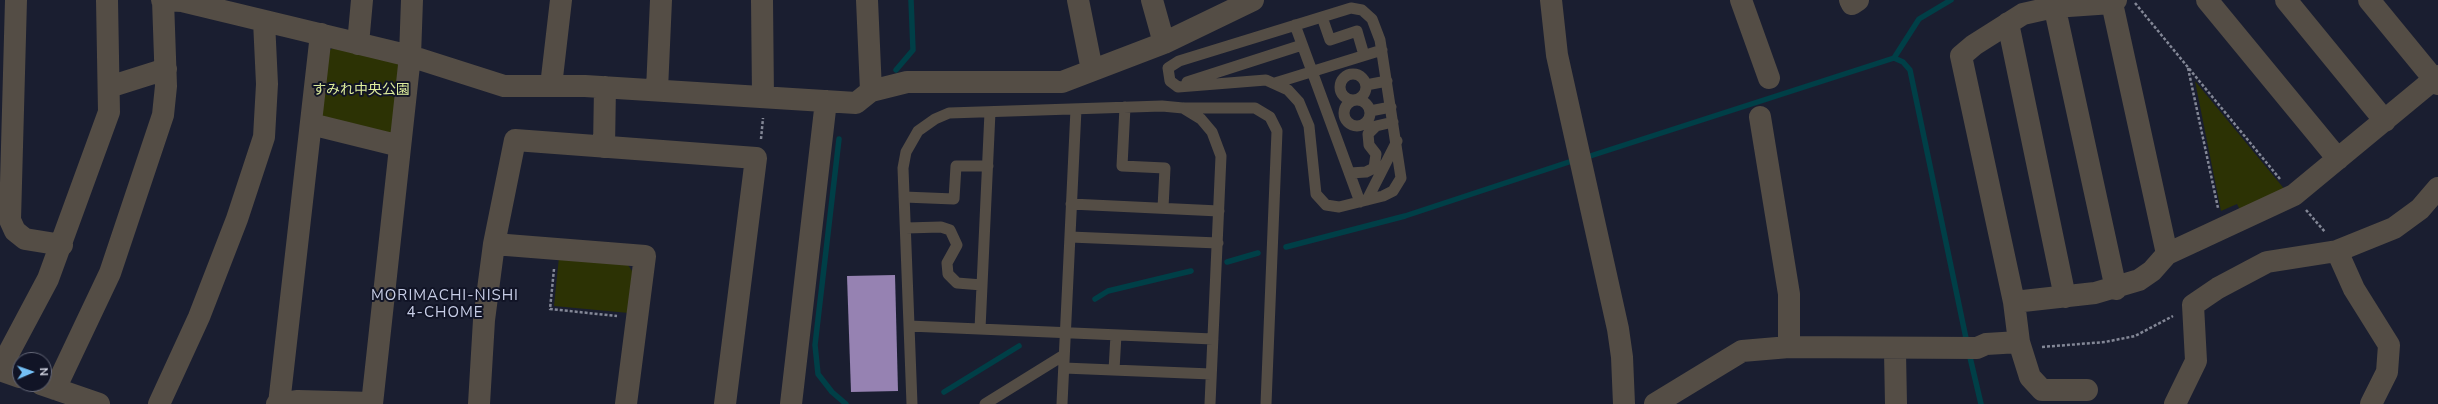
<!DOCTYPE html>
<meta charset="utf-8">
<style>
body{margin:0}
#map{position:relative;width:2438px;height:404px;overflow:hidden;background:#1a1e30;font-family:"Nunito Sans",sans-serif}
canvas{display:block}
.north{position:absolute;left:12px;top:352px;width:40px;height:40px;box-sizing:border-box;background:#111426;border:1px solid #656878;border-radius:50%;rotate:88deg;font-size:11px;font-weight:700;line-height:16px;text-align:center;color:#e3e6f3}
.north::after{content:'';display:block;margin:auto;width:14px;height:18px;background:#74c0f6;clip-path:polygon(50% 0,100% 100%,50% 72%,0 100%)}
</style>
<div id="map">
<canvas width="2438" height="404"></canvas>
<div class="north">N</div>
</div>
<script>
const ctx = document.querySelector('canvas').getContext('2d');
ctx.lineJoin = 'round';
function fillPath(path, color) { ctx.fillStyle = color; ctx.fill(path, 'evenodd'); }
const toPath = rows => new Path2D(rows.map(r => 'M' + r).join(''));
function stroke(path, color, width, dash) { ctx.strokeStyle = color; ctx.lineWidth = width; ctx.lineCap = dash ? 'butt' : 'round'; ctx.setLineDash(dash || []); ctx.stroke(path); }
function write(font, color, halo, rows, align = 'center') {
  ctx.font = font + ' "Nunito Sans","Noto Sans JP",sans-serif'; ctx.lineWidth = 4; ctx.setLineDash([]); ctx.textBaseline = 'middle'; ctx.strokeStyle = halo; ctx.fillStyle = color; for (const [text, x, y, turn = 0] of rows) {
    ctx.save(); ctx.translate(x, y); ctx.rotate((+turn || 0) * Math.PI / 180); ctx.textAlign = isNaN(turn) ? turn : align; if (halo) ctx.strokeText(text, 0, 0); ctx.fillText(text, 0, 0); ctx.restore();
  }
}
fillPath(toPath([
 [335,46,401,64,393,132,385,136,329,123,321,115,329,51],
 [2195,81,2286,191,2240,210,2237,204,2221,211],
 [559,257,626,262,634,274,629,313,554,306]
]), '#2c3204');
stroke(toPath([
 [1894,58,1919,19,1951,0],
 [896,70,913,50,911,0],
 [839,139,815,345,818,374,832,392,846,404],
 [1584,158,1894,58,1903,62,1910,70,1967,343],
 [1286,247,1405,216,1575,160],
 [1227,262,1258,253],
 [1095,299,1108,291,1191,271],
 [1969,353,1981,404],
 [944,392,1019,346]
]), '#003f47', 5.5);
fillPath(toPath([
 [895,275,898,391,851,392,847,276]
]), '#9682b2');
stroke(toPath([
 [2135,3,2280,179],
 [2188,68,2218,208],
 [761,139,763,118],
 [2306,210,2325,232],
 [554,269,550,309,617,316],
 [2042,347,2105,342,2135,336,2173,316]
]), '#838796', 2.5, [3, 2]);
stroke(toPath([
 [1351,8,1362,10,1372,19,1380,40,1401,178,1393,191,1383,196,1339,207,1326,205,1316,194,1309,126,1299,102,1288,90,1266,80,1178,87,1170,81,1168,68,1179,61,1351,8],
 [1322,17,1330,40,1357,31,1364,55],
 [1295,25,1360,202],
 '1340 87a13 13 0 1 1 26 0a13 13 0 1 1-26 0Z',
 [1187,82,1302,45],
 [1275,83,1382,50],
 [1366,85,1387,81],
 '1344 113a13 13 0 1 1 26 0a13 13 0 1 1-26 0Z',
 [1125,107,1122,166,1165,168,1163,208],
 [1184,108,1255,108,1270,117,1277,131,1266,404],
 [1370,111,1391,107],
 [1350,173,1366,172,1374,168,1376,154,1369,145,1368,134,1376,126,1393,122],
 [904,197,954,199,956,166,988,166],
 [1367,200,1397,141],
 [1071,204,1219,211],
 [906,228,941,227,950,230,957,245,947,263,948,274,957,283,982,285],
 [1070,237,1218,243],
 [909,326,1213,339],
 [980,329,990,112],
 [1064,368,1211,374],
 [1114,370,1116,335],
 [912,404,903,168,906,152,918,131,935,119,949,113,1162,106,1183,108,1201,119,1212,132,1221,156,1210,404],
 [985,404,1064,355],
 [1062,404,1076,109]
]), '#544d45', 11);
stroke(toPath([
 [16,0,10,220,15,231,25,239,62,245],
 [162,0,182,1,410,56,504,86,585,86,856,103,871,91,907,82,1062,82,1164,43,1253,0],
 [762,0,763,97],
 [867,0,871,91],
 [1078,0,1092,70],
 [1152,0,1164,43],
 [1741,0,1769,78],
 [1850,0,1852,4,1858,0],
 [2053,0,2116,289],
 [2207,0,2338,159],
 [2286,0,2385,121],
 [2369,0,2438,84],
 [2112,3,2167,254],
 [2008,23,2065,297],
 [358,44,362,0],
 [551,86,561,0],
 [109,87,166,69],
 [657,90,661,0],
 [1760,117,1789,294,1789,347],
 [311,124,400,146],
 [604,147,605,87],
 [494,244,645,256,626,404],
 [2337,251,2354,289,2389,345,2387,372,2371,404],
 [2014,302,2095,293,2139,280,2152,271,2167,254,2294,195,2438,76],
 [0,369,48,279,109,112,107,0],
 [0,370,20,377],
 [41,384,99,404],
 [55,389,110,273,163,115,166,86,163,0],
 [2087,390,2042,390,2030,377,2019,342,2014,302,1961,56,1974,45,2023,14,2054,7,2112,3,2116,0],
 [159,404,199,317,237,219,264,137,267,84,264,21],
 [277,404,298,401,372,403],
 [279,404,321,34],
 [372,404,410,56,412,0],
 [479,404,484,320,494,244,515,140,756,158,725,404],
 [791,404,826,101],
 [1655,404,1742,351,1789,347,1977,348,1986,344,2019,342],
 [1896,404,1895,352,1900,348],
 [2175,404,2196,361,2193,305,2218,288,2267,262,2337,251,2394,228,2420,209,2438,188]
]), '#544d45', 22);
stroke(toPath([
 [1551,0,1557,55,1618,329,1622,357,1624,404]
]), '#544d45', 22);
write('14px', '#deed9c', '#111426', [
 ["すみれ中央公園",361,91]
]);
ctx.letterSpacing = '1px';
write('15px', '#c8cee7', '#111426', [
 ["MORIMACHI-NISHI",445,296],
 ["4-CHOME",445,313]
]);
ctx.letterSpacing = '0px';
</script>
